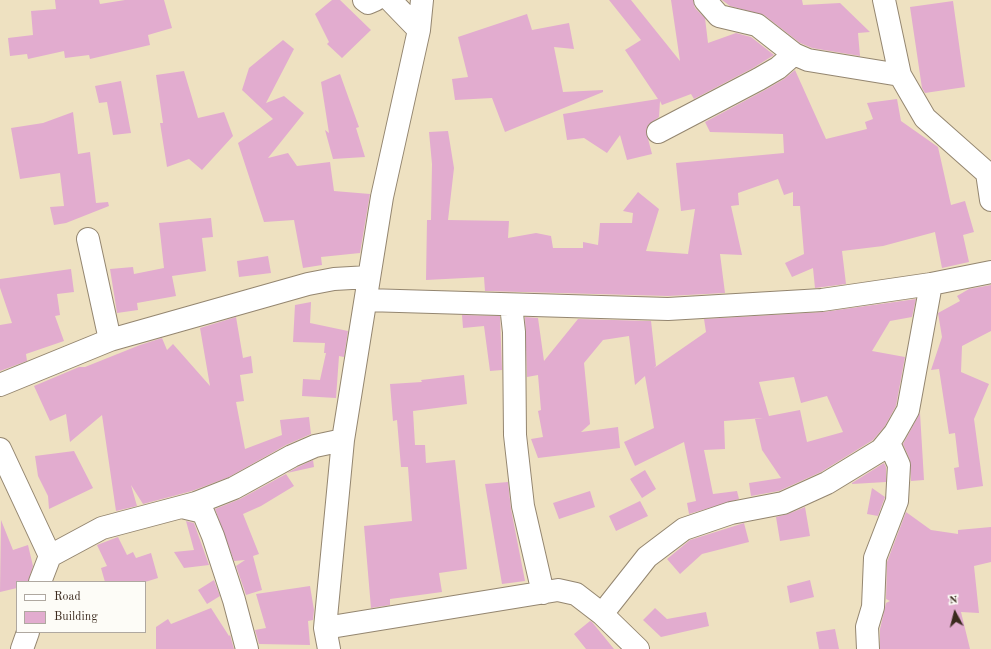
<!DOCTYPE html>
<style>
body{margin:0}
#map{position:relative;width:991px;height:649px;overflow:hidden;background:#eee1c1;font-family:"Old Standard TT",serif}
canvas{display:block}
.legend{position:absolute;left:16px;top:581px;width:130px;height:52px;box-sizing:border-box;background:#fdfcf7;border:1px solid #afa8a0;margin:0;padding:5px 7px;list-style:none;font-size:12px;color:#3b2a1e}
.legend li{display:flex;align-items:center;gap:8px;height:20px}
.legend b{width:20px;border:1px solid #afa8a0}
.north{position:absolute;left:935px;top:593px;width:40px;height:40px;-webkit-text-stroke:3px #fdfcf7;paint-order:stroke;rotate:353deg;font-size:11px;font-weight:700;line-height:16px;text-align:center;color:#3b2a1e}
.north::after{content:'';display:block;margin:auto;width:14px;height:18px;background:#3b2a1e;clip-path:polygon(50% 0,100% 100%,50% 72%,0 100%)}
</style>
<div id="map">
<canvas width="991" height="649"></canvas>
<ul class="legend">
<li><b style="height:5px;background:#fff"></b>Road</li>
<li><b style="height:11px;background:#e2accf"></b>Building</li>
</ul>
<div class="north">N</div>
</div>
<script>
const ctx = document.querySelector('canvas').getContext('2d');
ctx.lineJoin = 'round';
function fillPath(path, color) { ctx.fillStyle = color; ctx.fill(path, 'evenodd'); }
const toPath = rows => new Path2D(rows.map(r => 'M' + r).join(''));
function stroke(path, color, width, dash) { ctx.strokeStyle = color; ctx.lineWidth = width; ctx.lineCap = dash ? 'butt' : 'round'; ctx.setLineDash(dash || []); ctx.stroke(path); }
fillPath(toPath([
 [55,0,99,0,100,4,125,0,164,0,172,28,148,35,150,45,90,59,89,55,65,58,64,51,28,59,27,54,10,56,8,38,33,35,31,11,56,9],
 [332,0,340,0,371,30,342,58,327,44,329,42,315,14],
 [609,0,631,0,680,61,671,0,693,0,695,8,705,18,708,43,736,33,751,37,774,55,753,68,694,99,691,94,662,105,660,101,659,117,648,125,646,131,652,154,627,160,620,135,607,153,584,138,567,140,563,114,658,99,625,50,641,40],
 [722,0,802,0,803,5,840,3,870,32,858,33,860,56,812,48,800,43,764,15,730,6],
 [953,1,965,87,925,93,922,88,910,7],
 [527,14,532,30,569,23,574,49,554,47,563,92,603,90,603,92,505,132,492,98,455,100,452,79,468,77,458,37],
 [283,40,294,49,266,103,284,96,304,113,268,158,288,153,297,166,330,162,334,191,370,194,360,253,321,257,322,265,303,268,294,220,264,222,238,143,273,119,242,90,249,68],
 [795,70,826,139,867,129,865,122,873,119,867,103,897,99,901,121,938,147,951,205,965,201,974,232,963,235,969,262,942,268,935,232,883,246,842,251,846,284,815,288,813,268,792,277,785,263,804,254,800,206,793,206,793,192,784,195,778,179,738,193,739,205,731,206,742,255,720,254,725,293,668,296,485,291,484,277,426,280,427,220,431,220,432,164,429,132,448,131,454,168,448,220,509,221,508,238,536,233,551,236,553,248,583,248,583,242,598,245,600,223,632,223,633,213,623,211,638,192,659,209,646,251,688,254,695,209,681,211,676,163,784,153,783,134,710,132,705,122,765,90,784,79],
 [184,71,198,118,224,112,233,136,202,170,189,159,167,167,160,123,163,123,156,75],
 [340,74,359,127,356,128,365,157,333,159,325,130,329,133,321,82],
 [121,81,131,133,113,135,107,102,99,103,95,86],
 [73,112,78,154,90,152,96,203,108,202,109,206,66,223,54,225,50,207,64,206,60,173,20,179,11,128,43,123],
 [211,218,213,237,202,238,206,271,172,276,176,296,137,303,138,310,117,313,110,269,133,267,134,274,164,268,159,223],
 [268,256,271,273,239,277,237,261],
 [71,269,74,292,57,294,60,315,55,316,64,341,26,354,27,361,0,371,0,325,12,323,0,288,0,279],
 [991,285,991,331,962,346,961,372,989,384,974,419,983,486,957,490,954,468,959,467,955,433,949,434,939,369,931,370,942,337,938,313,960,301,957,296,969,289],
 [916,299,912,317,890,321,872,351,905,357,896,406,885,426,873,440,821,472,779,491,751,496,749,483,781,478,762,450,755,419,763,418,724,421,725,449,704,450,713,494,737,491,739,499,689,514,687,503,696,501,684,442,635,466,624,442,654,428,645,376,635,385,629,336,603,340,584,363,590,424,581,432,618,427,620,448,538,458,531,439,543,437,538,411,541,410,538,375,527,377,525,317,538,318,544,361,578,319,651,321,656,366,654,368,706,332,704,319,823,312],
 [794,377,801,403,827,396,843,432,807,442,800,410,769,416,759,382],
 [311,302,310,323,348,331,344,357,339,356,336,398,302,396,303,379,320,380,326,353,324,353,325,343,293,342,295,305],
 [462,315,500,316,502,370,490,371,484,326,463,328],
 [236,317,243,358,251,356,253,373,240,375,244,401,236,402,245,449,282,435,280,420,309,417,311,434,286,445,229,477,192,491,143,504,131,485,137,506,116,511,102,415,70,442,66,414,50,421,34,386,79,367,85,367,140,345,162,338,167,350,173,344,210,386,200,328],
 [464,375,467,404,413,411,415,445,425,445,426,463,455,460,467,569,439,573,442,592,390,599,390,605,371,608,364,526,412,521,408,467,401,467,397,420,393,421,390,384,422,382,421,380],
 [920,413,924,480,911,481,910,460,903,444],
 [74,451,93,488,49,509,48,496,38,476,35,456],
 [313,460,314,467,287,473,298,467],
 [884,463,886,467,886,482,852,484,852,483],
 [645,470,656,489,642,498,630,479],
 [286,474,294,486,261,506,243,514,259,554,253,556,262,590,246,595,236,566,245,560,234,561,215,509,240,499],
 [508,482,511,509,525,581,502,584,485,484],
 [872,488,885,497,878,516,867,514],
 [590,491,595,507,559,519,553,503],
 [640,501,648,516,616,531,609,516],
 [805,507,810,536,780,541,776,517,788,514],
 [906,512,931,530,958,534,958,530,991,527,991,562,974,566,979,613,961,612,970,649,880,649,880,629,886,603,890,601,886,599,887,562],
 [1,520,13,550,28,545,33,566,28,582,17,582,17,588,0,592],
 [186,521,194,523,209,565,184,568,174,552,194,550],
 [744,523,749,542,702,554,680,574,667,559,690,540],
 [118,537,127,555,133,552,136,558,151,553,158,578,145,582,105,582,101,568,107,566,97,545],
 [214,580,220,596,207,604,198,590],
 [810,580,814,597,790,603,787,586],
 [310,586,314,610,313,620,308,621,310,645,259,644,255,630,266,628,256,594],
 [211,608,229,636,230,635,234,649,156,649,156,627,168,619,171,624],
 [655,608,667,619,706,612,709,626,661,637,643,620],
 [590,621,592,622,614,649,586,649,574,634],
 [835,629,839,649,819,649,816,632]
]), '#e2accf');
const street = toPath([
 [364,0,368,3,375,0],
 [390,0,419,30],
 [705,0,719,16,757,25,794,54,808,60,900,75],
 [884,0,900,75,925,118,987,173,991,200],
 [658,132,759,79,778,68,794,54],
 [88,239,110,340],
 [366,300,668,309,822,300,931,284,991,272],
 [511,305,514,332,515,435,523,506,543,593],
 [0,385,110,340,308,284,334,279,369,277],
 [0,449,50,556,40,582],
 [182,507,203,512,213,536,234,600,247,649],
 [50,556,102,528,196,503,234,488,292,456,315,446,343,440],
 [602,614,647,557,684,529,731,513,783,503,827,483,881,450,895,433,908,410,931,284],
 [325,628,558,590,576,594,602,614,638,649],
 [22,649,28,632],
 [329,649,325,628,343,440,382,197,419,30,422,0],
 [868,649,867,627,873,607,875,558,897,501,899,465,889,443,895,433]
]);
stroke(street, '#948670', 24);
stroke(street, '#fff', 22);
</script>
